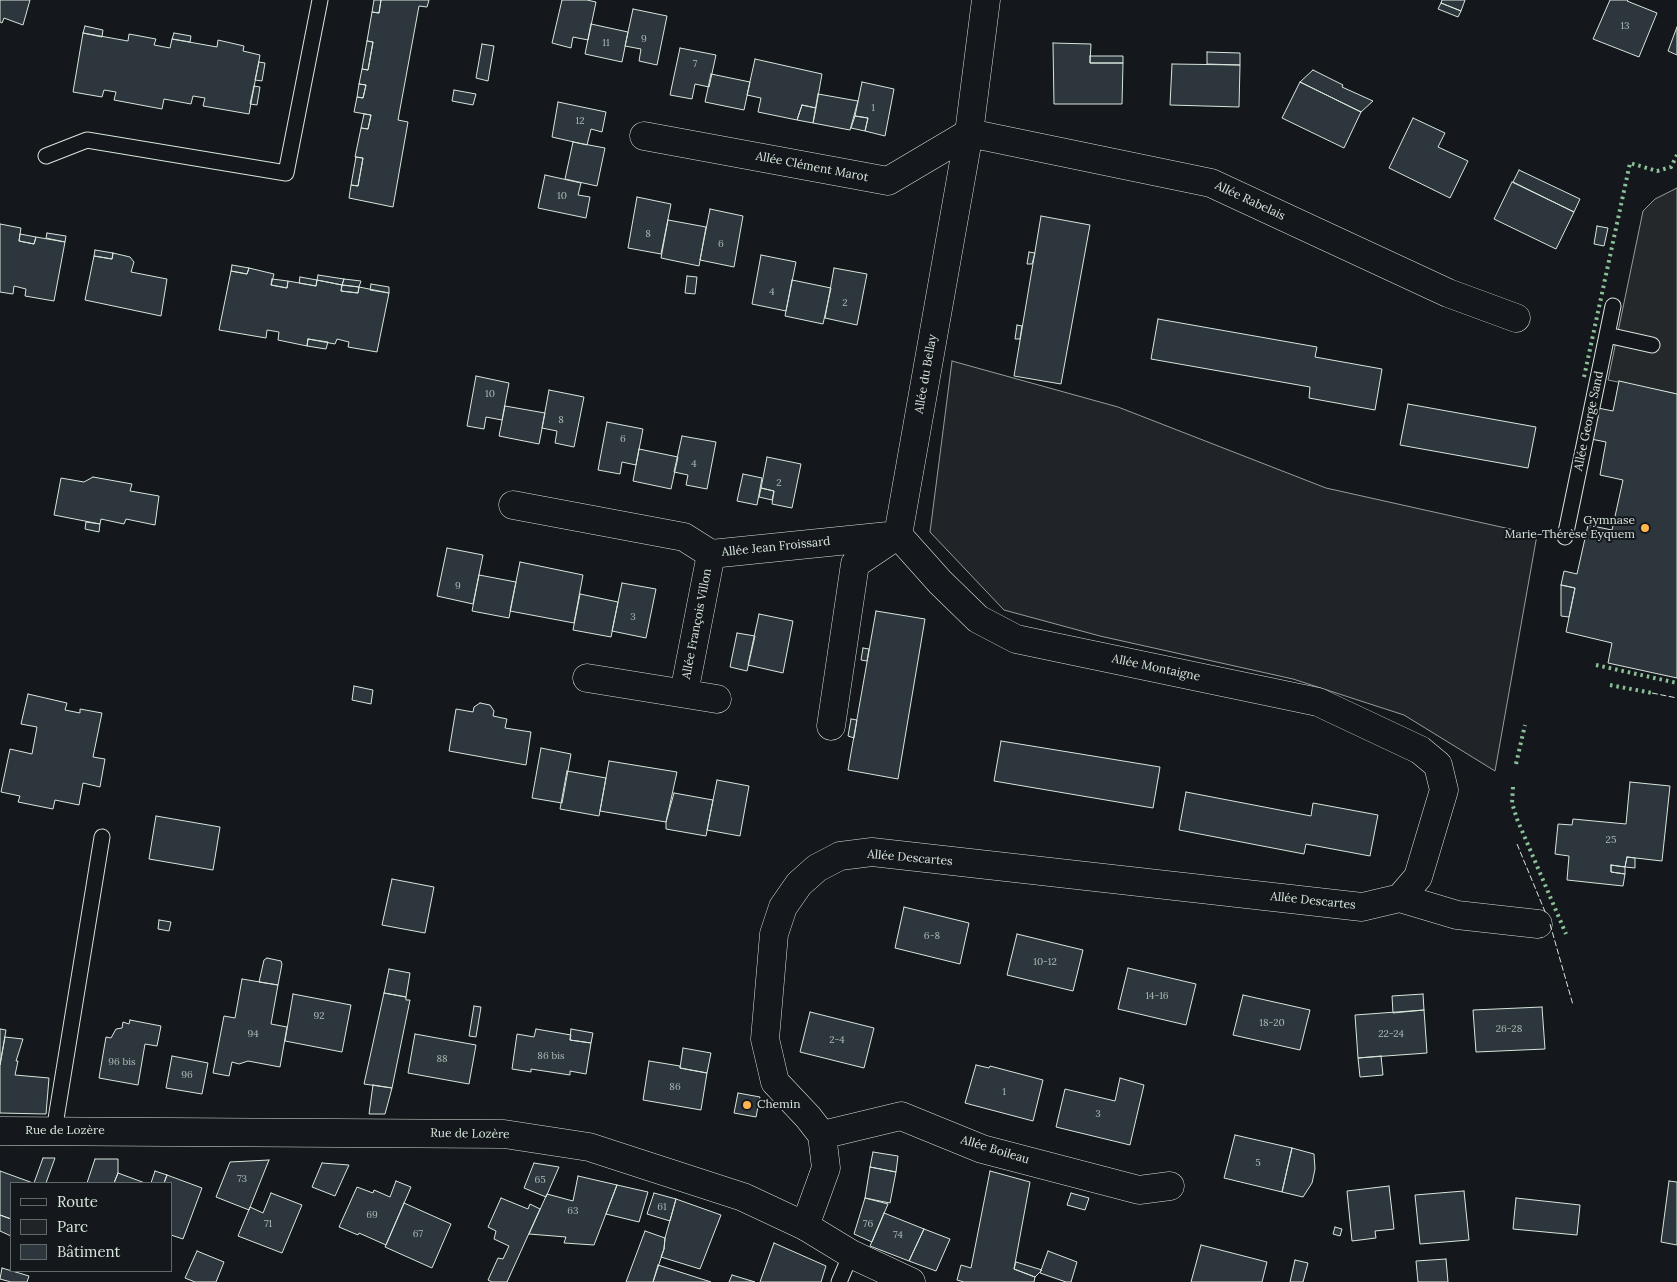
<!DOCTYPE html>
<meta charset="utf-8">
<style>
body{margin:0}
#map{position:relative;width:1677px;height:1282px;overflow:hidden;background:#14181c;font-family:Lora,serif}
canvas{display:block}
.legend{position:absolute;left:10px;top:1182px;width:162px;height:90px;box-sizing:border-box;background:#14181c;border:1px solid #626a69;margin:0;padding:6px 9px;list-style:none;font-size:15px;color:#d8e6dc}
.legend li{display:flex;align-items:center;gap:10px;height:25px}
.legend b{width:25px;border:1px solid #626a69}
</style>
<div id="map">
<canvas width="1677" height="1282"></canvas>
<ul class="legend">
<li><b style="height:6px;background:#14181c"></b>Route</li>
<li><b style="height:14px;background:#202428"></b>Parc</li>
<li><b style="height:14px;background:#2c363c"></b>Bâtiment</li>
</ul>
</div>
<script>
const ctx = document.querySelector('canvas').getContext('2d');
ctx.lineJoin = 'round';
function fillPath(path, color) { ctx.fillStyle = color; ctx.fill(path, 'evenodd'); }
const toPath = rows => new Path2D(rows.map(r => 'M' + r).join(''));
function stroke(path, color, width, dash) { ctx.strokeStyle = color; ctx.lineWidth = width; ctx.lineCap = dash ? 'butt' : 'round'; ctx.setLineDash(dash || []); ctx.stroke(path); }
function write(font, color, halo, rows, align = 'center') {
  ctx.font = font + ' Lora,serif'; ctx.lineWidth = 4; ctx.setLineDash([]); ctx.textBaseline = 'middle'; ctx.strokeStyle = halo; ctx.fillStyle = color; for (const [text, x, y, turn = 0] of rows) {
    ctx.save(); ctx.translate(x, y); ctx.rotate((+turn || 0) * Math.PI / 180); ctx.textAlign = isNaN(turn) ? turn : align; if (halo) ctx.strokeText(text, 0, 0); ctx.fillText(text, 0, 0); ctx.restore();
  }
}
const green = toPath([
 [952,361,1118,407,1326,488,1537,535,1495,771,1404,715,1293,679,1100,636,1004,610,930,532,952,361]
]);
fillPath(green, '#202428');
stroke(green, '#939e99', 1);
const parking = toPath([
 [1677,188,1677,394,1608,380,1643,211,1655,199,1677,188]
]);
fillPath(parking, '#24282b');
stroke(parking, '#939e99', 1);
const building = toPath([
 [0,0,30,0,23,25,4,18,2,23,0,22,0,0],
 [374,0,381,0,379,13,372,12,374,0],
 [381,0,429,0,427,7,419,6,398,120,408,122,393,207,349,198,351,185,358,186,363,158,355,157,361,128,368,129,371,115,354,112,357,97,363,98,366,85,359,84,362,69,368,70,373,42,367,41,372,12,379,13,381,0],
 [562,0,587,0,596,2,588,40,573,37,571,48,552,43,562,0],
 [1442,0,1465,0,1461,11,1441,3,1442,0],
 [1610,0,1628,0,1627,1,1657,13,1639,57,1593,39,1610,0],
 [1441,3,1461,11,1458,17,1438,9,1441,3],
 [633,9,667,16,657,65,639,61,641,49,625,46,633,9],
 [591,24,628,32,622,62,585,54,591,24],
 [85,26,103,30,102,37,83,33,85,26],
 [1677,27,1677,55,1668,51,1677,27],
 [83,33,128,41,129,34,156,39,154,45,170,48,172,39,217,47,218,40,244,46,243,51,260,55,249,114,203,106,205,98,193,96,191,104,164,99,162,109,114,100,116,92,104,90,102,97,73,92,83,33],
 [174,33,191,36,190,42,172,39,174,33],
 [367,41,373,42,368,70,362,69,367,41],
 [1053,43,1091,44,1090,63,1123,63,1122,104,1054,104,1053,43],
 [482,44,494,46,488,81,476,78,482,44],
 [680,48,716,55,709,87,695,84,692,99,670,95,680,48],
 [1207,52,1240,53,1240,65,1207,64,1207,52],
 [1090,56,1123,56,1123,63,1090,63,1090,56],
 [755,59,822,74,816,108,802,105,797,120,758,112,761,98,747,95,755,59],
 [259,62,265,63,262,81,255,80,259,62],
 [1172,64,1240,65,1239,107,1170,105,1172,64],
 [1313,70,1343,85,1342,87,1373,101,1361,112,1300,82,1313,70],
 [711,74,750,82,744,110,705,102,711,74],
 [862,82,894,89,885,136,865,131,868,118,855,116,862,82],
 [1300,82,1361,112,1344,148,1282,118,1300,82],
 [359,84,366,85,363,98,357,97,359,84],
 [254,86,260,87,257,105,250,104,254,86],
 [454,90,476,94,473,105,452,101,454,90],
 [818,94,858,101,850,130,813,123,818,94],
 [558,102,606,112,602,132,591,129,587,145,552,137,558,102],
 [802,105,816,108,813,123,797,120,802,105],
 [364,114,371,115,368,129,361,128,364,114],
 [855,116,868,118,865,131,851,128,855,116],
 [1413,118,1445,133,1438,147,1468,161,1450,198,1389,168,1413,118],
 [573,142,605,148,597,186,565,179,573,142],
 [356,157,363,158,358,186,351,185,356,157],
 [1519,170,1580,199,1574,212,1513,182,1519,170],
 [545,175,581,183,578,195,590,197,586,218,538,208,545,175],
 [1512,182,1574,212,1556,249,1494,219,1512,182],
 [637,197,671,204,661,254,628,248,637,197],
 [710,209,743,216,734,267,700,260,710,209],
 [1041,216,1090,225,1061,384,1014,376,1041,216],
 [668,220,706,227,699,266,661,258,668,220],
 [0,224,21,228,19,241,34,244,36,237,65,242,54,301,25,296,26,289,14,286,13,294,0,292,0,224],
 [1597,226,1608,228,1604,246,1594,244,1597,226],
 [47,233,66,236,65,242,46,238,47,233],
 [20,234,36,237,34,244,19,241,20,234],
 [95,250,113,253,112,259,94,256,95,250],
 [1029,252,1035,253,1032,264,1027,264,1029,252],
 [113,253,130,257,134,262,131,272,167,279,161,316,85,300,94,256,112,259,113,253],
 [761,255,796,262,786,311,752,304,761,255],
 [232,265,249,268,247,274,231,271,232,265],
 [249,268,274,274,271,285,287,288,288,281,316,286,317,280,342,285,341,291,358,293,359,287,389,293,377,352,348,347,349,342,337,339,335,344,308,339,307,346,278,340,279,332,267,330,266,338,219,330,231,271,247,274,249,268],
 [834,268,867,274,857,325,825,318,834,268],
 [318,275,344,279,342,285,317,280,318,275],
 [687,276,697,277,695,294,685,293,687,276],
 [300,277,317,280,316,286,299,283,300,277],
 [272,279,288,281,287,288,271,285,272,279],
 [344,279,361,281,359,287,342,285,344,279],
 [792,280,831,288,823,324,785,316,792,280],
 [371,284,389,287,389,293,370,290,371,284],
 [342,285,359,287,358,293,341,291,342,285],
 [1158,319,1317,347,1315,357,1382,369,1375,410,1309,398,1310,387,1151,359,1158,319],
 [1017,325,1022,326,1020,339,1015,339,1017,325],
 [308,339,328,342,326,349,307,346,308,339],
 [476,376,509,383,502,420,486,417,484,429,467,426,476,376],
 [1619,381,1677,394,1677,678,1608,663,1612,643,1566,632,1575,588,1561,585,1564,571,1577,574,1588,525,1612,530,1623,480,1600,475,1606,442,1591,439,1598,408,1613,411,1619,381],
 [549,390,584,397,574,447,555,443,557,431,542,428,549,390],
 [1408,404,1536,427,1528,468,1400,445,1408,404],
 [505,406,545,413,539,444,499,436,505,406],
 [607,422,643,429,636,465,622,462,620,474,598,470,607,422],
 [682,436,716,442,707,489,686,485,688,475,674,472,682,436],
 [639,449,678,457,671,489,633,481,639,449],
 [767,457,801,464,792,508,772,504,774,491,761,488,767,457],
 [743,474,762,478,757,505,737,501,743,474],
 [93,477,132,484,130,491,159,496,155,525,126,519,124,524,101,519,100,524,54,515,61,478,84,482,93,477],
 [761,488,774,491,772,500,759,497,761,488],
 [86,522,100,524,99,532,85,529,86,522],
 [447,548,483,555,473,604,437,596,447,548],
 [520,562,583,575,574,623,510,611,520,562],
 [479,575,516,582,509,618,472,611,479,575],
 [622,583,656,589,646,638,612,631,622,583],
 [1561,585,1575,588,1569,617,1561,616,1561,585],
 [580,594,618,602,611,637,573,630,580,594],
 [876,611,925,619,898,779,848,770,876,611],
 [759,614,793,621,783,673,748,665,759,614],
 [737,633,755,636,747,671,730,667,737,633],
 [863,648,869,649,867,661,861,660,863,648],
 [354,686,373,690,371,704,352,700,354,686],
 [28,694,67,703,65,710,80,713,80,709,102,713,93,757,105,759,100,787,83,783,79,805,55,800,53,809,18,802,20,796,1,792,10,749,32,754,37,727,21,724,28,694],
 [480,703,490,705,494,711,493,716,507,719,505,728,531,732,526,765,449,751,456,709,473,712,474,707,480,703],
 [851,719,857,720,854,738,848,736,851,719],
 [1001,741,1160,767,1153,808,994,781,1001,741],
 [541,748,571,754,562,803,532,798,541,748],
 [609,761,677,772,666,822,600,811,609,761],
 [567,771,606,778,599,816,560,809,567,771],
 [717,780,749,786,740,836,707,830,717,780],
 [1630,782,1670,786,1662,861,1627,857,1625,867,1611,865,1611,872,1625,874,1623,886,1567,880,1569,856,1555,854,1558,824,1572,825,1573,819,1626,824,1630,782],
 [1186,792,1311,816,1313,803,1378,815,1370,856,1306,844,1304,854,1179,830,1186,792],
 [674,793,713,800,706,836,666,829,666,822,674,793],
 [156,816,220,827,213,870,149,859,156,816],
 [1627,857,1635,858,1635,868,1625,867,1627,857],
 [1611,865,1625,867,1625,874,1611,872,1611,865],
 [392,879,434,887,425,933,382,925,392,879],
 [904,907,969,923,960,964,895,948,904,907],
 [159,920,171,922,169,931,158,929,159,920],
 [1017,934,1083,950,1073,991,1007,975,1017,934],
 [267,958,281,961,282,964,278,985,259,982,264,960,267,958],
 [1128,968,1196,984,1186,1025,1118,1009,1128,968],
 [389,969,410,973,406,997,384,993,389,969],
 [242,979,278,985,271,1024,287,1027,280,1067,248,1061,239,1064,232,1062,229,1076,213,1073,224,1016,235,1018,242,979],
 [384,993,406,997,406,1000,410,1000,392,1088,364,1084,384,993],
 [293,994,351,1005,342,1052,285,1041,293,994],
 [1423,994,1424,1010,1393,1013,1392,996,1423,994],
 [1243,995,1310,1010,1300,1050,1233,1035,1243,995],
 [474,1006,481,1007,476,1037,469,1036,474,1006],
 [1542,1007,1545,1049,1476,1052,1473,1010,1542,1007],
 [1424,1010,1427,1053,1358,1058,1355,1015,1424,1010],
 [810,1012,874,1028,864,1068,800,1052,810,1012],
 [130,1020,161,1026,157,1046,145,1044,138,1085,99,1078,106,1037,111,1038,116,1029,122,1028,123,1022,129,1024,130,1020],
 [0,1029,6,1030,0,1065,0,1029],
 [536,1029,571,1035,570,1040,591,1043,586,1074,570,1071,570,1075,531,1069,531,1072,512,1069,517,1034,534,1037,536,1029],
 [571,1029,593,1033,591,1043,570,1040,571,1029],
 [415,1034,476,1045,469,1084,408,1073,415,1034],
 [5,1037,23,1039,16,1061,18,1061,15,1075,49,1078,46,1114,0,1113,0,1065,5,1037],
 [683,1048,711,1053,707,1073,680,1068,683,1048],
 [172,1056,208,1063,202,1094,166,1088,172,1056],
 [1381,1056,1383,1075,1360,1077,1358,1058,1381,1056],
 [649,1061,680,1066,680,1068,707,1073,701,1110,643,1100,649,1061],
 [976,1065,989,1068,990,1066,1043,1080,1033,1121,965,1103,976,1065],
 [1120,1078,1144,1085,1130,1145,1056,1127,1065,1089,1115,1101,1120,1078],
 [373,1085,392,1088,385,1114,369,1114,373,1085],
 [738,1093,760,1097,756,1117,734,1113,738,1093],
 [1235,1135,1292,1148,1282,1192,1224,1178,1235,1135],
 [1292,1148,1314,1154,1315,1169,1312,1183,1303,1197,1282,1192,1292,1148],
 [873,1152,898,1156,896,1172,870,1167,873,1152],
 [43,1158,55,1158,46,1183,34,1183,43,1158],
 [95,1159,118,1159,118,1173,114,1183,87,1183,95,1159],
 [269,1160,249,1210,216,1197,230,1162,269,1160],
 [322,1163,349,1165,335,1196,312,1187,322,1163],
 [534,1163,559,1167,546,1197,524,1188,534,1163],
 [870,1167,896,1172,890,1203,865,1198,870,1167],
 [0,1171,33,1183,11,1183,11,1219,0,1215,0,1171],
 [155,1171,167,1175,164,1183,151,1183,155,1171],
 [990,1171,1030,1182,1014,1269,1035,1277,1034,1282,964,1282,957,1280,961,1265,971,1268,990,1171],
 [118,1173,145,1183,114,1183,118,1173],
 [167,1175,202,1188,183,1239,171,1235,171,1183,164,1183,167,1175],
 [578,1176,617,1185,594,1245,564,1243,566,1237,529,1234,547,1194,573,1201,578,1176],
 [396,1181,411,1187,386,1245,359,1233,358,1235,339,1227,357,1187,373,1193,374,1190,390,1197,396,1181],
 [1669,1181,1677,1182,1677,1245,1661,1242,1669,1181],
 [617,1185,648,1192,639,1222,606,1214,617,1185],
 [1389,1186,1394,1229,1375,1231,1376,1238,1352,1241,1347,1191,1389,1186],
 [1464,1191,1469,1240,1420,1244,1415,1195,1464,1191],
 [271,1193,302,1205,282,1253,238,1236,250,1207,263,1213,271,1193],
 [654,1193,676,1199,670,1221,647,1214,654,1193],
 [1071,1193,1089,1198,1085,1210,1067,1205,1071,1193],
 [501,1198,528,1209,530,1204,540,1209,507,1282,492,1282,488,1280,498,1258,503,1259,509,1246,494,1239,496,1231,488,1227,501,1198],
 [865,1198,888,1204,872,1242,854,1234,865,1198],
 [1516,1198,1580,1205,1577,1235,1513,1229,1516,1198],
 [676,1199,721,1215,700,1269,661,1257,664,1249,665,1238,676,1199],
 [404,1203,451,1224,432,1268,385,1247,404,1203],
 [884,1213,924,1229,909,1261,870,1246,884,1213],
 [0,1215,11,1219,11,1236,0,1231,0,1215],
 [1335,1227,1342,1229,1340,1236,1333,1234,1335,1227],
 [924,1229,950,1239,936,1271,909,1261,924,1229],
 [645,1231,665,1238,664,1249,653,1282,626,1282,645,1231],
 [774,1243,826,1266,821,1282,760,1282,774,1243],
 [1201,1245,1267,1262,1262,1282,1191,1282,1201,1245],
 [197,1251,224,1262,216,1282,195,1282,185,1278,197,1251],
 [1048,1251,1077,1262,1071,1282,1066,1282,1040,1273,1048,1251],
 [1446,1259,1448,1282,1418,1282,1416,1261,1446,1259],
 [1295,1260,1308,1263,1303,1282,1290,1282,1295,1260],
 [1016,1262,1042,1270,1035,1277,1014,1269,1016,1262],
 [658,1265,711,1282,653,1282,658,1265],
 [2,1268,29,1276,27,1282,11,1282,0,1279,2,1268],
 [732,1275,755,1282,729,1282,732,1275]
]);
fillPath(building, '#2c363c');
stroke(building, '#d8e6dc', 1);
const lane = toPath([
 [46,156,87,140,286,173,320,0],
 [1607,335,1652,345],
 [1565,537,1613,306],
 [54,1131,102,837],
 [839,1282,851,1254]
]);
const street = toPath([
 [644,136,888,181,969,133,1211,183,1448,293,1516,318],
 [513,505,684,537,711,554,898,535,940,582,978,619,1016,639,1318,702,1420,750,1438,765,1444,790,1418,877,1400,898,1362,907,872,852,840,856,817,868,799,884,783,907,774,934,765,1039,775,1082,808,1117,822,1135,826,1168,805,1226],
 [587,678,717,699],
 [684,693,711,554],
 [831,726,855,564,898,535,969,133,986,0],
 [1400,898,1457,915,1538,924],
 [822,1135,901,1116,982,1149,1139,1190,1170,1186]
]);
const secondary = toPath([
 [0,1131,504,1134,589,1147,743,1197,805,1226,851,1254,911,1282]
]);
stroke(lane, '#d8e6dc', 17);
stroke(street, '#d8e6dc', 29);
stroke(secondary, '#d8e6dc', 29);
stroke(lane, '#14181c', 15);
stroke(street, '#14181c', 28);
stroke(secondary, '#14181c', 28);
stroke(toPath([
 [1584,377,1630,163,1657,171,1671,167,1677,155],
 [1596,665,1677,683],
 [1610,685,1652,693],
 [1516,764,1525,725],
 [1513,787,1512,803,1517,819,1566,934]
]), '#8ac095', 4, [2.5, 4]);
stroke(toPath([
 [1652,693,1677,698],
 [1517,844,1546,914],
 [1550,924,1573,1005]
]), '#d8e6dc', 1, [6, 2.5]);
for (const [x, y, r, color] of [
 [1645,528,5,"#ffb74d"],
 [747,1105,5,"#ffb74d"]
]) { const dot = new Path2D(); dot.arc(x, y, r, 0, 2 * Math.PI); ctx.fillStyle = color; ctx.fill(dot); stroke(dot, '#14181c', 2); }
write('10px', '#adbab4', null, [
 ["13",1625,26],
 ["9",644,39],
 ["11",606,43],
 ["7",695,64],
 ["1",873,108],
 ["12",580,121],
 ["10",562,196],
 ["8",648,234],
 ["6",721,244],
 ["4",772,292],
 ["2",845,303],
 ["10",490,394],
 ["8",561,420],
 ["6",623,439],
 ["4",694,464],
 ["2",779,483],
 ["9",458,586],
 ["3",633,617],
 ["25",1611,840],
 ["6-8",932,936],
 ["10-12",1045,962],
 ["14-16",1157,996],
 ["92",319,1016],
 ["18-20",1272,1023],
 ["26-28",1509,1029],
 ["94",253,1034],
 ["22-24",1391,1034],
 ["2-4",837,1040],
 ["86 bis",551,1056],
 ["88",442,1059],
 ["96 bis",122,1062],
 ["96",187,1075],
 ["86",675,1087],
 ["1",1004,1092],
 ["3",1098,1114],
 ["5",1258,1163],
 ["73",242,1179],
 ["65",540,1180],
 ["61",662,1207],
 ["63",573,1211],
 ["69",372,1215],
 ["71",268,1224],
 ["76",868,1224],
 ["67",418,1234],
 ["74",898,1235]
]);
write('12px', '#d8e6dc', '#14181c', [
 ["Allée Clément Marot",812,167,11],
 ["Allée Rabelais",1250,201,25],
 ["Allée du Bellay",926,374,-80],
 ["Allée George Sand",1589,421,-78],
 ["Allée Jean Froissard",776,547,-6],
 ["Allée François Villon",697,624,-79],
 ["Allée Montaigne",1156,668,12],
 ["Allée Descartes",910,858,5],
 ["Allée Descartes",1313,901,6],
 ["Rue de Lozère",65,1131],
 ["Rue de Lozère",470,1134,1],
 ["Allée Boileau",995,1150,17]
]);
write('12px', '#d8e6dc', '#14181c', [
 ["Gymnase",1635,521],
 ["Marie-Thérèse Eyquem",1635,535],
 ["Chemin",757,1105,"left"]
], 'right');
</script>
